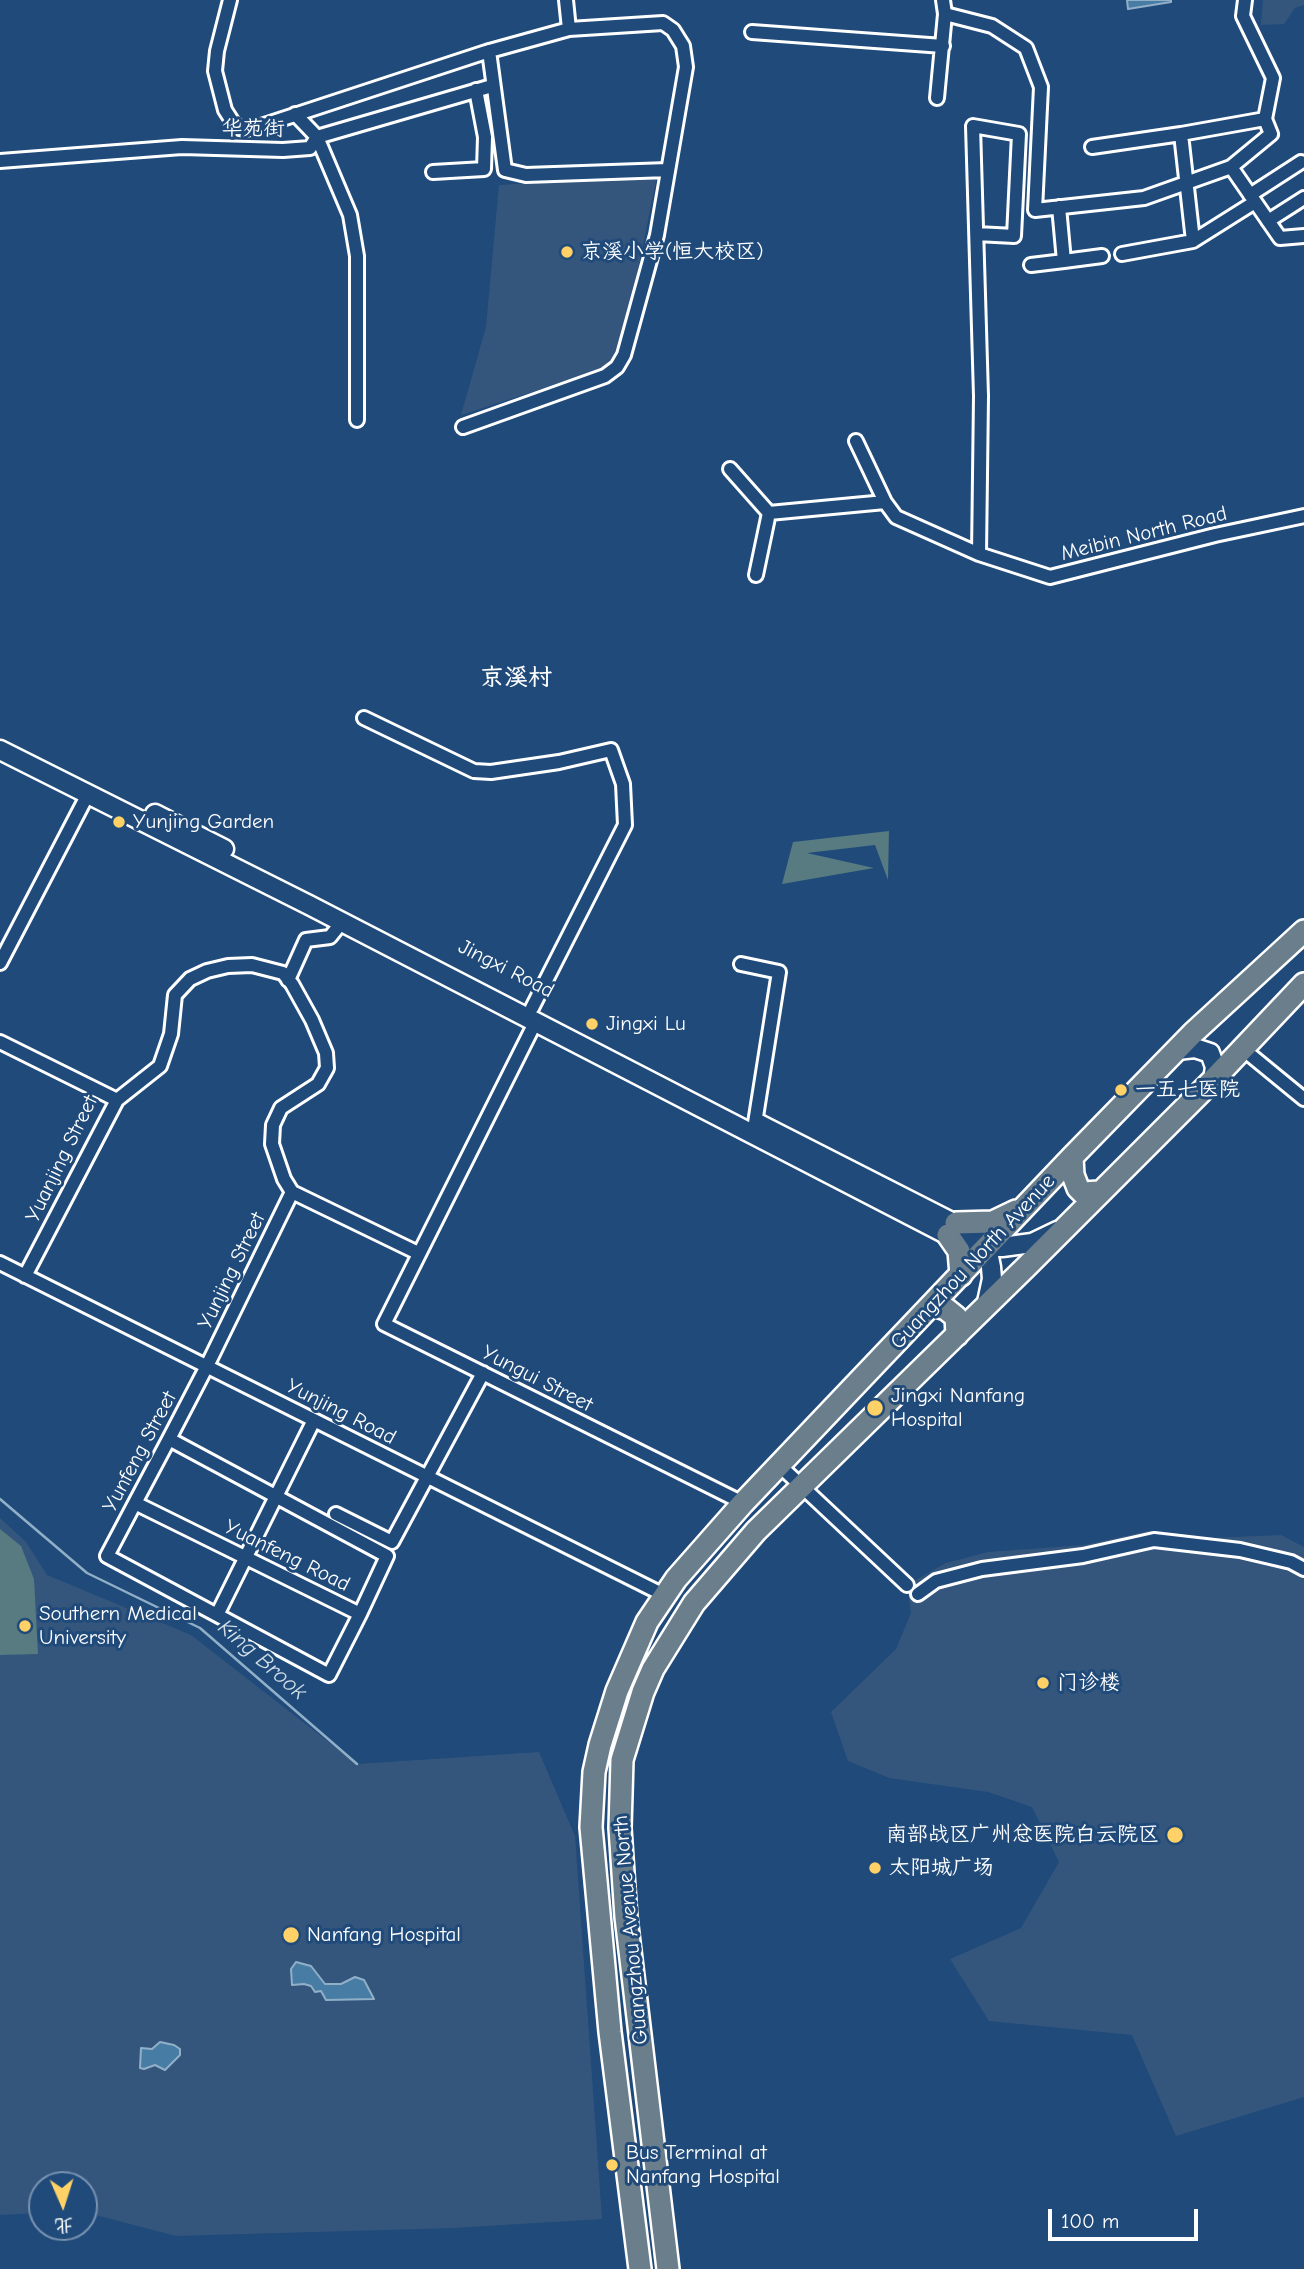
<!DOCTYPE html>
<meta charset="utf-8">
<style>
body{margin:0}
#map{position:relative;width:1304px;height:2269px;overflow:hidden;background:#1f4a7a;font-family:"Comic Neue","LXGW WenKai TC",sans-serif}
canvas{display:block}
.north{position:absolute;left:28px;top:2171px;width:70px;height:70px;box-sizing:border-box;background:#1f4a7a;border:2px solid #7992af;border-radius:50%;rotate:177deg;font-size:19px;font-weight:700;line-height:28px;text-align:center;color:#fff}
.north::after{content:'';display:block;margin:auto;width:24px;height:32px;background:#ffd166;clip-path:polygon(50% 0,100% 100%,50% 72%,0 100%)}
.scale{position:absolute;left:1048px;top:2209px;width:150px;height:32px;box-sizing:border-box;border:4px solid #fff;border-top:0;padding-left:9px;font-size:21px;line-height:24px;white-space:nowrap;color:#fff;-webkit-text-stroke:5px #1f4a7a;paint-order:stroke}
</style>
<div id="map">
<canvas width="1304" height="2269"></canvas>
<div class="north">北</div>
<div class="scale">100 m</div>
</div>
<script>
const ctx = document.querySelector('canvas').getContext('2d');
ctx.lineJoin = 'round';
function fillPath(path, color) { ctx.fillStyle = color; ctx.fill(path, 'evenodd'); }
const toPath = rows => new Path2D(rows.map(r => 'M' + r).join(''));
function stroke(path, color, width, dash) { ctx.strokeStyle = color; ctx.lineWidth = width; ctx.lineCap = dash ? 'butt' : 'round'; ctx.setLineDash(dash || []); ctx.stroke(path); }
function write(font, color, halo, rows, align = 'center') {
  ctx.font = font + ' "Comic Neue","LXGW WenKai TC",sans-serif'; ctx.lineWidth = 6; ctx.setLineDash([]); ctx.textBaseline = 'middle'; ctx.strokeStyle = halo; ctx.fillStyle = color; for (const [text, x, y, turn = 0] of rows) {
    ctx.save(); ctx.translate(x, y); ctx.rotate((+turn || 0) * Math.PI / 180); ctx.textAlign = isNaN(turn) ? turn : align; if (halo) ctx.strokeText(text, 0, 0); ctx.fillText(text, 0, 0); ctx.restore();
  }
}
fillPath(toPath([
 [1263,0,1304,0,1304,5,1295,8,1284,24,1261,25],
 [657,176,628,319,620,349,610,367,461,415,486,327,499,185],
 [0,1518,26,1542,47,1575,191,1635,357,1764,539,1752,575,1836,602,2219,454,2228,176,2236,84,2212,84,2185,42,2185,42,2213,0,2215],
 [1148,1531,1211,1538,1281,1535,1304,1547,1304,2097,1176,2136,1132,2035,989,2021,950,1959,1021,1928,1059,1862,1032,1807,988,1792,889,1778,848,1761,831,1712,896,1649,911,1613,907,1585,946,1563,988,1552,1084,1545]
]), '#34567d');
fillPath(toPath([
 [889,831,888,880,875,845,807,853,874,868,782,884,793,842],
 [0,1529,21,1546,34,1579,38,1654,0,1655]
]), '#577b80');
const water = toPath([
 [1127,0,1171,0,1171,2,1128,9,1127,0],
 [296,1962,311,1966,325,1984,341,1984,355,1977,364,1980,374,1999,326,2000,321,1991,315,1992,311,1986,304,1984,292,1985,291,1969,296,1962],
 [160,2042,174,2045,180,2049,180,2055,165,2070,155,2065,144,2069,140,2068,141,2048,152,2049,160,2042]
]);
fillPath(water, '#477ca4');
stroke(water, '#91b0c8', 2);
stroke(toPath([
 [0,1499,87,1573,200,1628,357,1764]
]), '#91b0c8', 2.5);
const street = toPath([
 [230,0,217,51,215,71,225,110,234,124,240,128,246,129,261,126,486,52,569,29,663,23,673,30,683,46,686,67,657,235,624,355,617,367,605,376,463,427],
 [566,0,569,29],
 [945,14,992,26,1026,48,1041,87,1035,210,1144,198,1231,167,1271,134,1265,119,1273,78,1243,16,1245,0],
 [752,32,943,46],
 [489,51,505,170,526,175,668,170],
 [937,98,945,14,943,0],
 [295,114,317,137,350,215,357,256,357,420],
 [1092,147,1181,134],
 [0,161,182,147,283,150,310,148,317,137,492,86],
 [1231,167,1280,238,1304,236],
 [433,172,484,169,485,137,476,90],
 [1250,195,1301,162],
 [1255,202,1193,241,1181,134,1265,119],
 [1059,207,1064,261,1102,256],
 [1268,221,1304,198],
 [977,234,1014,236,1019,134,973,126,981,396,979,554],
 [1122,254,1193,241],
 [1031,265,1064,261],
 [856,441,885,502,896,517,979,554,1050,577,1215,535,1304,516],
 [730,469,769,513],
 [769,513,885,502],
 [756,575,769,513],
 [364,718,474,771,491,772,559,762,611,750,623,784,625,825,532,1008],
 [0,963,88,794],
 [741,964,779,972,755,1123],
 [288,980,306,940,330,937,342,922],
 [535,1023,384,1324,743,1503],
 [0,1042,117,1100,25,1276],
 [1243,1049,1304,1099],
 [117,1100,160,1066,171,1034,175,995,190,979,207,971,228,966,252,965,283,973,292,984,312,1020,326,1053,327,1068,318,1084,281,1108,273,1125,272,1144,284,1179,292,1192],
 [292,1192,418,1253],
 [0,1263,664,1595],
 [169,1439,387,1556,360,1614],
 [779,1465,907,1585],
 [135,1503,360,1614,329,1675,107,1556,135,1503,169,1439,207,1366,292,1192],
 [336,1514,392,1542,483,1373],
 [918,1594,936,1581,982,1569,1083,1556,1154,1540,1240,1550,1291,1562,1304,1569],
 [217,1615,314,1420]
]);
const secondary = toPath([
 [0,750,309,905,948,1235,978,1246,1002,1247,1032,1243,1057,1231],
 [155,814,224,849],
 [1177,1050,1195,1048,1210,1053,1215,1067,1213,1080],
 [759,1124,975,1234,987,1247,991,1267,992,1279,986,1307]
]);
const highway = toPath([
 [1072,1157,1073,1175,1078,1188,1083,1193,1099,1192],
 [956,1223,993,1222,1016,1211],
 [948,1235,959,1251,961,1275],
 [933,1305,946,1309,956,1317,957,1335],
 [640,2269,610,2032,591,1827,594,1772,600,1745,617,1691,647,1622,676,1579,743,1503,1072,1157,1193,1033,1304,931],
 [668,2269,626,1917,620,1828,622,1760,643,1692,653,1669,694,1603,756,1531,1028,1265,1213,1080,1304,984]
]);
stroke(street, '#fff', 18);
stroke(secondary, '#fff', 23);
stroke(highway, '#fff', 26);
stroke(street, '#1f4a7a', 12);
stroke(secondary, '#1f4a7a', 18);
stroke(highway, '#6b7e8b', 21);
for (const [x, y, r, color] of [
 [567,252,7,"#ffd166"],
 [119,822,7,"#ffd166"],
 [592,1024,7,"#ffd166"],
 [1121,1090,7,"#ffd166"],
 [875,1408,9,"#ffd166"],
 [25,1626,7,"#ffd166"],
 [1043,1683,7,"#ffd166"],
 [1175,1835,9,"#ffd166"],
 [875,1868,7,"#ffd166"],
 [291,1935,9,"#ffd166"],
 [612,2165,7,"#ffd166"]
]) { const dot = new Path2D(); dot.arc(x, y, r, 0, 2 * Math.PI); ctx.fillStyle = color; ctx.fill(dot); stroke(dot, '#1f4a7a', 2.5); }
write('21px', '#fff', '#1f4a7a', [
 ["华苑街",253,129,1],
 ["Meibin North Road",1144,534,-14],
 ["Jingxi Road",506,969,27],
 ["Yuanjing Street",62,1159,-64],
 ["Guangzhou North Avenue",973,1262,-47],
 ["Yunjing Street",232,1271,-64],
 ["Yungui Street",537,1379,27],
 ["Yunjing Road",341,1412,27],
 ["Yunfeng Street",140,1452,-62],
 ["Yuanfeng Road",287,1556,26],
 ["Guangzhou Avenue North",631,1930,-95]
]);
write('21px', '#fff', '#1f4a7a', [
 ["京溪小学(恒大校区)",581,252],
 ["Yunjing Garden",133,822],
 ["Jingxi Lu",606,1024],
 ["一五七医院",1135,1090],
 ["Jingxi Nanfang",891,1396],
 ["Hospital",891,1420],
 ["Southern Medical",39,1614],
 ["University",39,1638],
 ["门诊楼",1057,1683],
 ["南部战区广州总医院白云院区",1159,1835,"right"],
 ["太阳城广场",889,1868],
 ["Nanfang Hospital",307,1935],
 ["Bus Terminal at",626,2153],
 ["Nanfang Hospital",626,2177]
], 'left');
write('italic 23px', '#d1dee8', '#1f4a7a', [
 ["King Brook",262,1660,41]
]);
write('bold 24px', '#fff', '#1f4a7a', [
 ["京溪村",516,678]
]);
</script>
